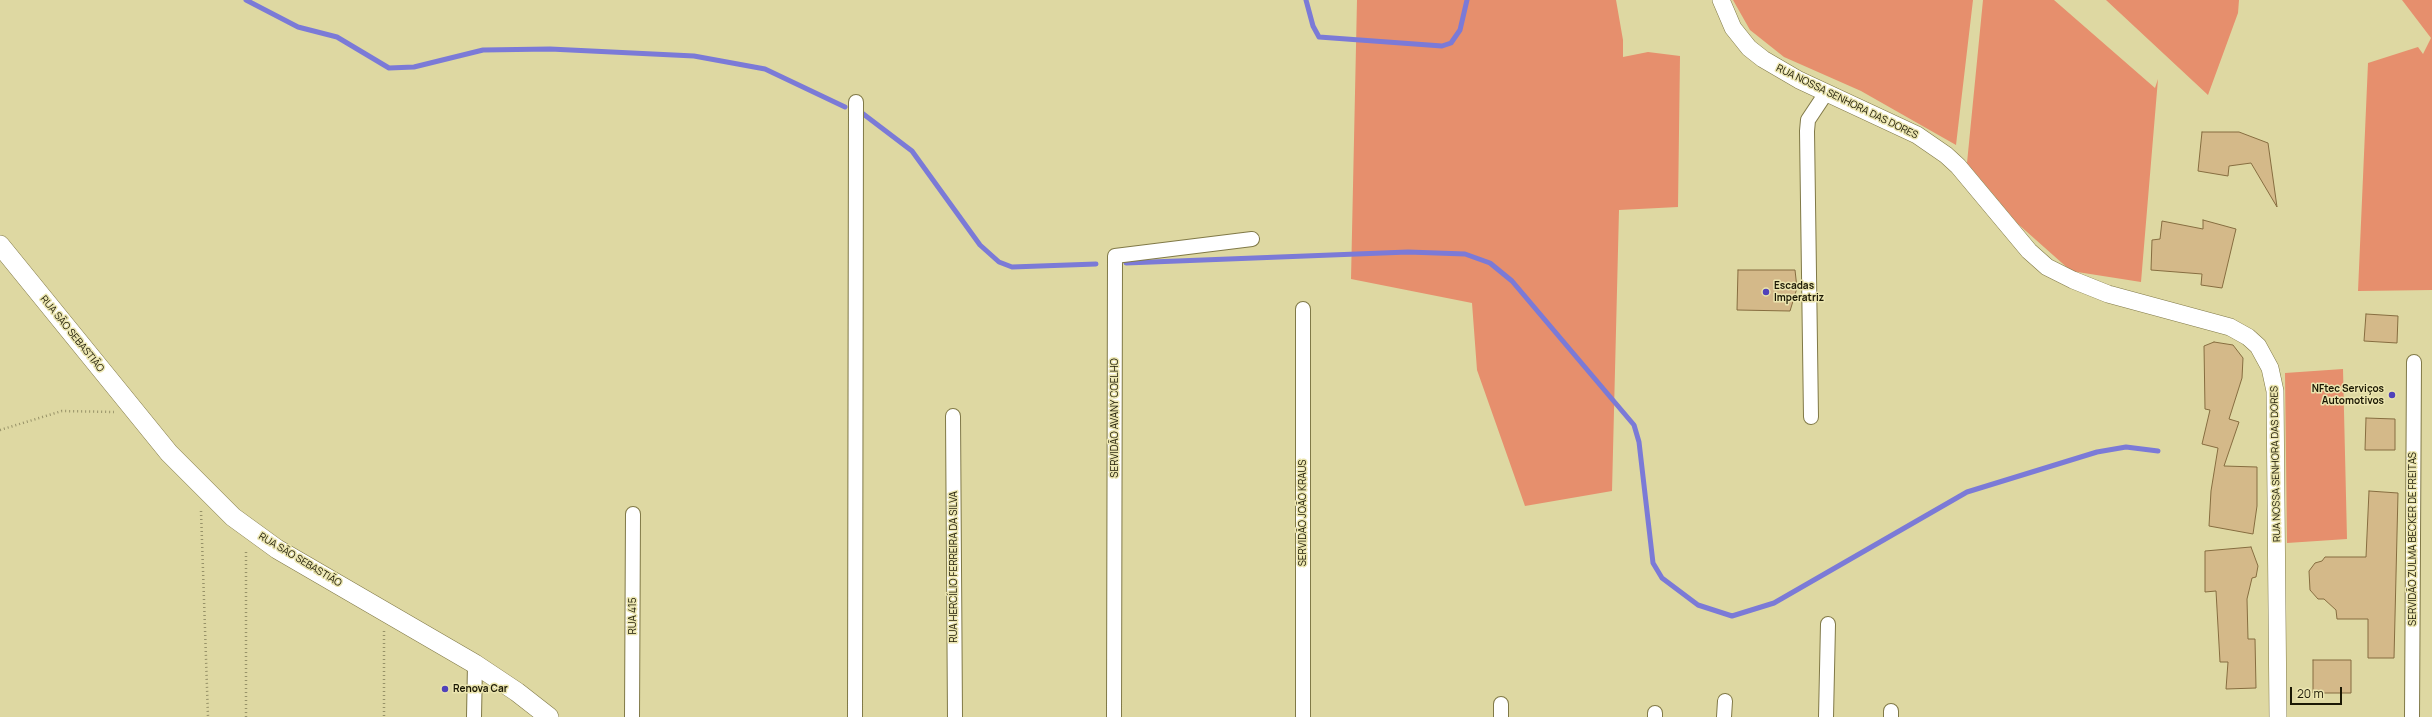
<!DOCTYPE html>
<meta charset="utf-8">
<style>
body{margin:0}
#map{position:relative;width:2432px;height:717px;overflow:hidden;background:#ded8a2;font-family:Manrope,sans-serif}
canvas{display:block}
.scale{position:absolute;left:2290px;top:687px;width:52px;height:18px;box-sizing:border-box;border:2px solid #1b1804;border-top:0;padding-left:5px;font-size:12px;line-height:14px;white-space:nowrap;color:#1b1804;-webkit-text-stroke:3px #ebe5af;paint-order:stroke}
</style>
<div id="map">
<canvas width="2432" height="717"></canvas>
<div class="scale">20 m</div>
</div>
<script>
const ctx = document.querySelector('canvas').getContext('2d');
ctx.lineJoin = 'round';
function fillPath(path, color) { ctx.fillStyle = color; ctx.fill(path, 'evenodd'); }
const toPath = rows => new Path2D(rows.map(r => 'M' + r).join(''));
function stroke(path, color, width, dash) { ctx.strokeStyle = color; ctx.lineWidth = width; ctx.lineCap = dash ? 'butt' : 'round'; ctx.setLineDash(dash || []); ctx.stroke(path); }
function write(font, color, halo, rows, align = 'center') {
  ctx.font = font + ' Manrope,sans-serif'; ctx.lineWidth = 3; ctx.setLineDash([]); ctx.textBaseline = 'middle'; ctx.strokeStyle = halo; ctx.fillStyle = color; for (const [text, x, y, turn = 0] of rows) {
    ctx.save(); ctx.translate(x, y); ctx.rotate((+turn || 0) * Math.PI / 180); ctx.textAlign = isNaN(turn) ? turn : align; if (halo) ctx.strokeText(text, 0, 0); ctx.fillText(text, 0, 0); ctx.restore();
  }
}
fillPath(toPath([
 [1357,0,1616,0,1623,40,1623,57,1648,52,1680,56,1678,207,1619,210,1612,491,1525,506,1477,370,1472,303,1351,279],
 [1733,0,1973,0,1956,145,1861,91,1784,57,1750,30],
 [1983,0,2054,0,2155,88,2158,79,2141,282,2071,271,2018,224,1967,163],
 [2106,0,2239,0,2238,13,2208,95],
 [2402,0,2432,0,2432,290,2358,291,2368,63,2418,47,2423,54,2431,38],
 [2343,369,2347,539,2287,543,2285,373]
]), '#e68f6d');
stroke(toPath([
 [246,0,298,27,337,37,389,68,414,67,483,50,550,49,694,56,765,69,845,107],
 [1306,0,1313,26,1319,37,1442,46,1451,43,1460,30,1467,0],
 [862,113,912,151,980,245,999,262,1012,267,1096,264],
 [1126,263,1408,252,1465,254,1490,263,1512,281,1634,425,1639,442,1653,563,1662,578,1698,605,1732,616,1774,603,1967,492,2097,452,2126,447,2158,451]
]), '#7b7ad7', 5);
const building = toPath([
 [2202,132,2239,132,2268,143,2277,207,2251,163,2229,166,2228,176,2198,171,2202,132],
 [2203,220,2236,229,2222,288,2201,285,2202,274,2151,270,2152,240,2160,239,2162,221,2203,229,2203,220],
 [1738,270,1795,270,1797,288,1790,311,1737,310,1738,270],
 [2366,314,2398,316,2397,343,2364,341,2366,314],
 [2214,342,2233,345,2243,358,2242,378,2229,419,2239,422,2224,466,2257,467,2257,506,2253,534,2209,526,2211,491,2218,448,2202,444,2210,410,2205,409,2204,346,2214,342],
 [2366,418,2395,419,2395,450,2365,450,2366,418],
 [2369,491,2398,493,2394,658,2368,658,2368,619,2337,619,2336,610,2324,599,2318,599,2310,590,2309,571,2315,563,2322,561,2325,557,2366,557,2369,491],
 [2251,547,2258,566,2256,577,2252,578,2247,599,2248,639,2255,639,2256,688,2226,689,2228,662,2220,662,2216,591,2205,592,2205,551,2251,547],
 [2313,660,2351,660,2351,693,2313,693,2313,660]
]);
fillPath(building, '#d4b989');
stroke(building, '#866d40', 1);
const minor = toPath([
 [1303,309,1303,717],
 [953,416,955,717],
 [1811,417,1807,131,1808,120,1826,93],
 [474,717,475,664],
 [632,717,633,514],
 [855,717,856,102],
 [1114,717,1115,256,1252,239],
 [1501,717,1501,704],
 [1655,717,1655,713],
 [1724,717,1725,701],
 [1826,717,1828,624],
 [1891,717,1891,711],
 [2412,717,2414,362]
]);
const tertiary = toPath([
 [1721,0,1733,28,1749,48,1763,59,1799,80,1917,135,1946,155,1958,166,2029,251,2047,267,2073,280,2108,294,2230,327,2248,337,2258,346,2270,368,2275,391,2278,717]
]);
const secondary = toPath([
 [0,245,169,453,233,517,277,549,475,664,517,692,549,717]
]);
stroke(minor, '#807947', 16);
stroke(tertiary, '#807947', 18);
stroke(secondary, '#807947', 20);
stroke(toPath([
 [0,430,62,411,114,412],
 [201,511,208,717],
 [384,631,384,717],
 [246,717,246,549]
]), '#979268', 2.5, [1, 3]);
stroke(minor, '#fff', 14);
stroke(tertiary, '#fff', 17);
stroke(secondary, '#fff', 19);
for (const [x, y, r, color] of [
 [1766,292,4,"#5042ba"],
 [2392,395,4,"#5042ba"],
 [445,689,4,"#5042ba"]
]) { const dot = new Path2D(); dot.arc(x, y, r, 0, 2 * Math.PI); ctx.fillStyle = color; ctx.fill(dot); stroke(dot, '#ebe5af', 1.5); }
write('10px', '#1b1804', '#ebe5af', [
 ["RUA NOSSA SENHORA DAS DORES",1847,102,26],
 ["RUA SÃO SEBASTIÃO",72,334,51],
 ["SERVIDÃO AVANY COELHO",1115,418,-90],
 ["RUA NOSSA SENHORA DAS DORES",2276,464,-91],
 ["SERVIDÃO JOÃO KRAUS",1303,513,-90],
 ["SERVIDÃO ZULMA BECKER DE FREITAS",2413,539,-90],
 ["RUA SÃO SEBASTIÃO",300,560,31],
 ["RUA HERCÍLIO FERREIRA DA SILVA",954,567,-90],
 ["RUA 415",633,616,-90]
]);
write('bold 10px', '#1b1804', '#ebe5af', [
 ["Escadas",1774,286],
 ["Imperatriz",1774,298],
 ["NFtec Serviços",2384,389,"right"],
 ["Automotivos",2384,401,"right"],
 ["Renova Car",453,689]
], 'left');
</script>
